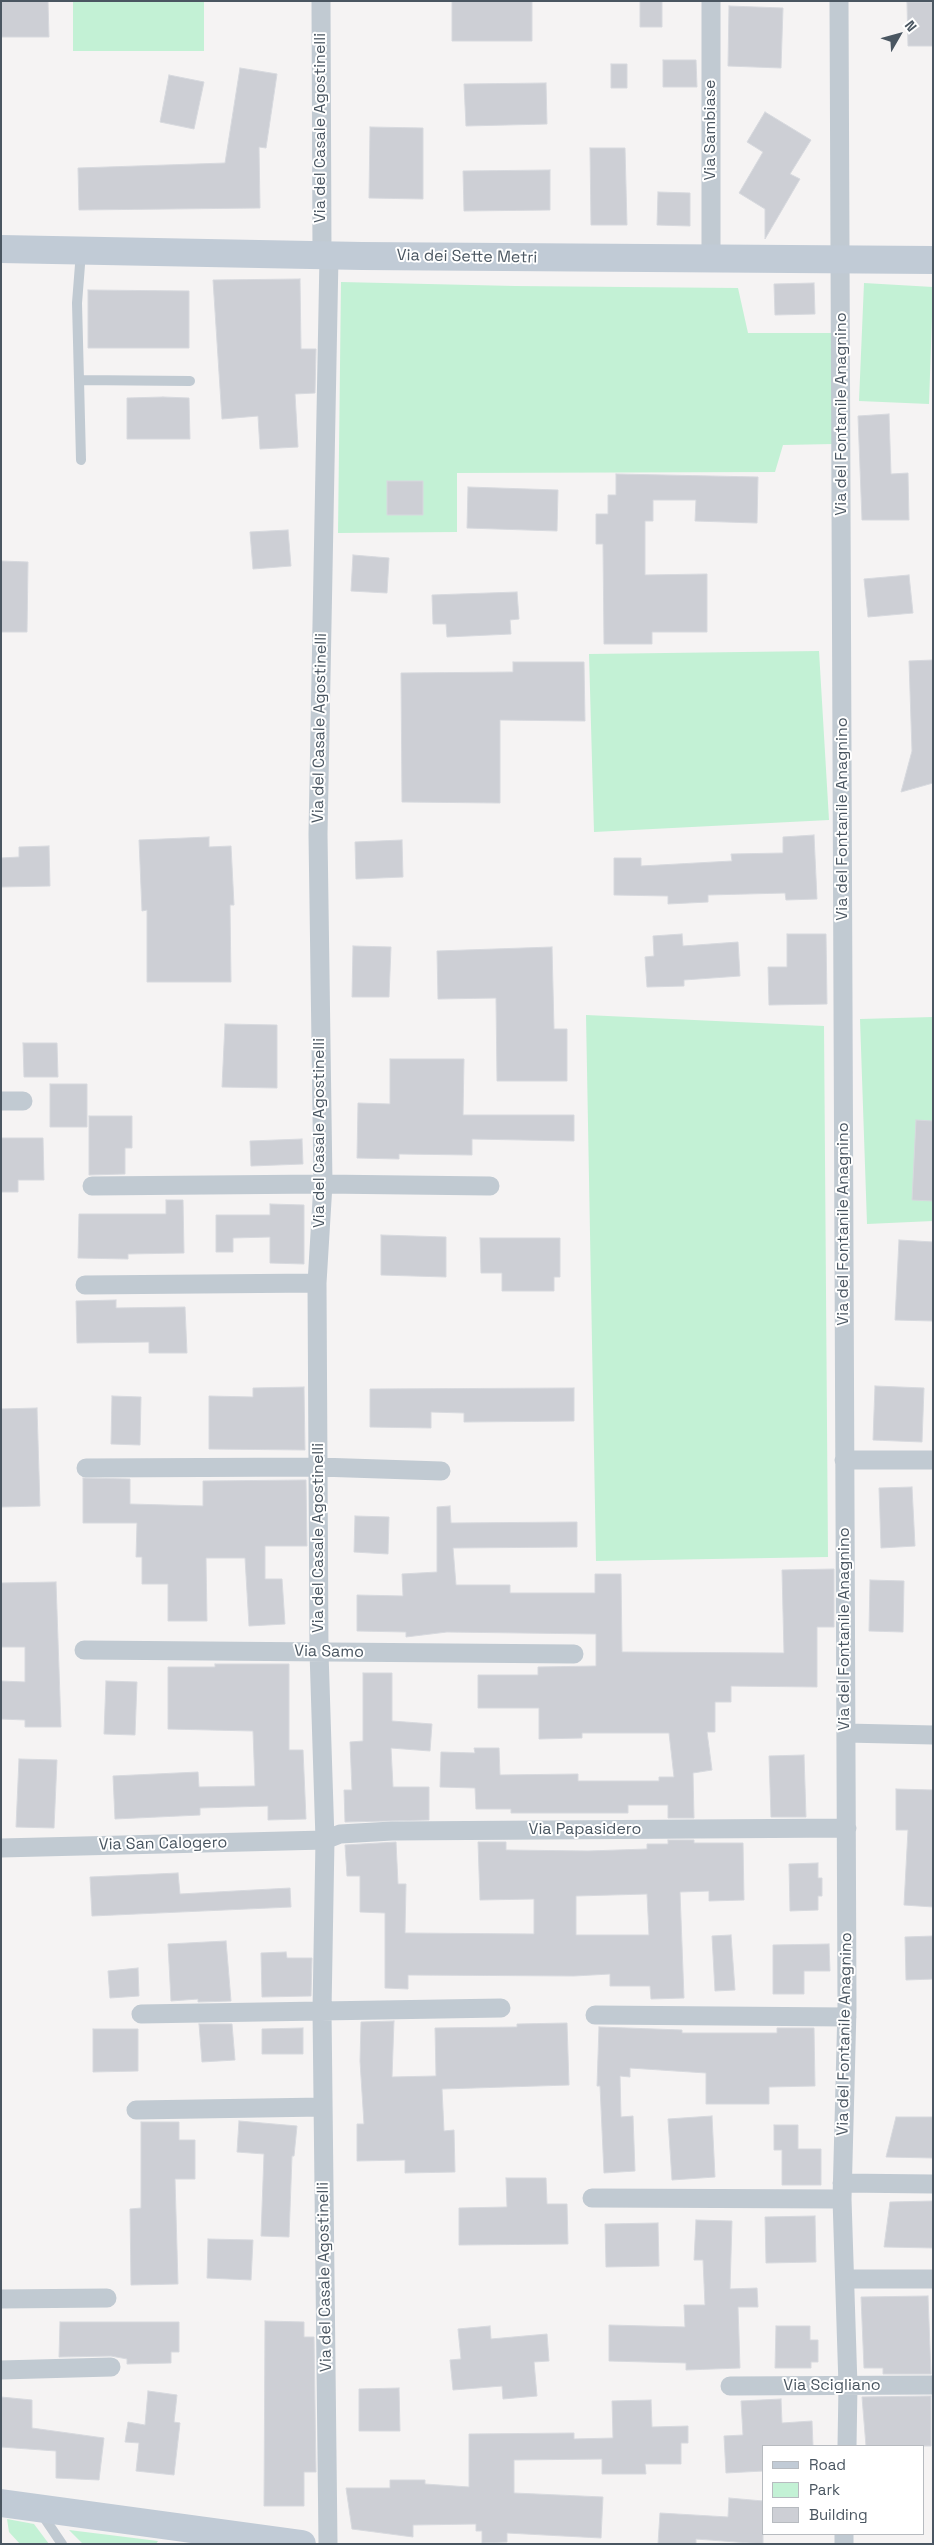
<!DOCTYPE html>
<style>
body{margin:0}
#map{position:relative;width:934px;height:2545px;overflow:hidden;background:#f5f3f3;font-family:"Space Grotesk",sans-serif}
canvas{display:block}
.frame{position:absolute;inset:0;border:2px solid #4a5661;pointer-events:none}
.legend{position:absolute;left:762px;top:2445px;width:162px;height:90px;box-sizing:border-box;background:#fff;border:1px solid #b7bbc0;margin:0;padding:6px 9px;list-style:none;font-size:15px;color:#4a5661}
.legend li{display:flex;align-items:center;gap:10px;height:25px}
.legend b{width:25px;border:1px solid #b7bbc0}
.north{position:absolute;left:874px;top:10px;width:50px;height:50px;-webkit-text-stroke:4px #fff;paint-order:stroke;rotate:52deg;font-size:14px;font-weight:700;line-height:20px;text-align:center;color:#4a5661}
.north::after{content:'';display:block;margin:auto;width:18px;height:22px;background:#4a5661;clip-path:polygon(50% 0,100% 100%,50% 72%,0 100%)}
</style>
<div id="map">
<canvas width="934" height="2545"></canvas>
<div class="frame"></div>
<ul class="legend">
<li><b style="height:6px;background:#c1cbd6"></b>Road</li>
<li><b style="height:14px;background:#c3f1d5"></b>Park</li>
<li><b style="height:14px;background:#cdcfd5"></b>Building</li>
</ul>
<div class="north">N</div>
</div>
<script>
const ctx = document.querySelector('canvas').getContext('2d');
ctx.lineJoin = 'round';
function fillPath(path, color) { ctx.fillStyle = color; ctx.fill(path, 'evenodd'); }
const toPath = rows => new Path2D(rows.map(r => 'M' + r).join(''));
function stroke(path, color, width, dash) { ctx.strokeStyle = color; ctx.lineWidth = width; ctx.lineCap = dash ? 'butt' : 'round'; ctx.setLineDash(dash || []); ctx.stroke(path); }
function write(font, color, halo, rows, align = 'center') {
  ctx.font = font + ' "Space Grotesk",sans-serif'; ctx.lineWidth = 4; ctx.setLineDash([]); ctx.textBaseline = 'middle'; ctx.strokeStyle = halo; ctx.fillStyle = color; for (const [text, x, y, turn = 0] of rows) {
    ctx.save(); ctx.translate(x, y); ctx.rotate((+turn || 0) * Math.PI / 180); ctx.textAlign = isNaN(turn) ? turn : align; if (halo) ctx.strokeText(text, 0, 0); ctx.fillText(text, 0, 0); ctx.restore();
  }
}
fillPath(toPath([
 [73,1,204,1,204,51,73,51],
 [341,282,515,286,738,288,748,333,832,333,833,444,783,445,775,472,457,473,457,532,338,533],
 [864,283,933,287,929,404,859,401],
 [819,651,829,820,594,832,589,654],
 [586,1015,824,1026,828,1557,596,1561],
 [933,1017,933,1221,867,1224,860,1019],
 [7,2519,34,2524,49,2544,20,2544,9,2532],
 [69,2530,158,2541,156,2544,83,2544]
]), '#c3f1d5');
const building = toPath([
 [1,1,48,1,49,37,1,37,1,1],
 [452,1,532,1,532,41,452,41,452,1],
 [640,1,662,1,662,27,640,27,640,1],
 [907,2,933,2,933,46,908,46,907,2],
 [729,6,783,8,781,68,728,66,729,6],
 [663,60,696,60,697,87,663,87,663,60],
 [611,64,627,64,627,88,611,88,611,64],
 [240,68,277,74,266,148,259,147,260,208,79,210,78,168,225,163,240,68],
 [169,75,204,82,194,129,160,122,169,75],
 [546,83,547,124,466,126,464,84,546,83],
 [765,112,811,140,790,174,800,179,765,239,765,209,739,193,763,152,747,142,765,112],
 [370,127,423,128,423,199,369,198,370,127],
 [590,148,625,148,627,225,591,225,590,148],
 [550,170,550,210,464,211,463,171,550,170],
 [658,192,690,193,690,226,657,225,658,192],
 [300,279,301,349,316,349,315,393,295,394,298,447,260,449,258,416,222,419,213,280,300,279],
 [814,283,815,314,775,315,774,284,814,283],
 [88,290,189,291,189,348,88,348,88,290],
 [163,397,189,398,190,439,127,439,127,398,163,397],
 [889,414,891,474,908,473,909,520,862,520,858,416,889,414],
 [616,474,758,477,757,523,695,521,696,500,653,500,653,521,645,521,645,575,707,574,707,632,652,632,652,644,604,644,603,544,596,544,596,514,608,514,608,495,616,495,616,474],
 [387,481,423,481,423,515,387,515,387,481],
 [468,487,558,490,557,531,467,528,468,487],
 [288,530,291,566,253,569,250,532,288,530],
 [353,555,389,558,387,593,351,591,353,555],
 [1,561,28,562,27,632,1,632,1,561],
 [909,575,913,613,868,617,864,579,909,575],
 [517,592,519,619,510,620,511,634,447,637,446,624,433,624,432,595,517,592],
 [933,660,933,783,901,792,912,751,909,661,933,660],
 [513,662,584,662,585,721,500,720,500,803,402,802,401,673,513,672,513,662],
 [814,835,817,899,786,900,785,893,708,895,708,902,668,904,668,896,614,895,614,858,641,858,641,866,732,861,731,854,783,853,783,837,814,835],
 [209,837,209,847,231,846,234,905,230,905,231,982,147,982,147,910,142,911,139,840,209,837],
 [402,840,403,877,356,879,355,842,402,840],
 [49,846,50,886,1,887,1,858,19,857,19,847,49,846],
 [682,934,683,946,738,942,740,976,684,980,684,986,647,987,645,957,654,956,653,936,682,934],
 [787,934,826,934,827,1004,769,1005,768,967,787,967,787,934],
 [353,946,391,947,389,997,352,997,353,946],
 [552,947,554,1029,567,1029,567,1081,497,1081,496,998,438,999,437,951,552,947],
 [225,1024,277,1025,277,1088,222,1087,225,1024],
 [23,1043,57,1043,58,1077,24,1077,23,1043],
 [390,1059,464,1059,463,1115,574,1115,574,1141,472,1139,472,1155,399,1154,399,1159,357,1158,358,1103,390,1104,390,1059],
 [50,1084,87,1084,87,1127,50,1127,50,1084],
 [89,1116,132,1116,132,1148,125,1148,125,1174,89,1175,89,1116],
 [916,1120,933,1121,933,1201,912,1200,916,1120],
 [1,1138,43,1138,44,1180,18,1180,18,1192,1,1192,1,1138],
 [302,1139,303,1164,251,1166,250,1141,302,1139],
 [166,1200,183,1200,184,1253,128,1254,128,1259,78,1258,79,1214,166,1214,166,1200],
 [270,1204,304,1205,304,1264,270,1263,270,1237,233,1238,233,1252,216,1252,216,1215,270,1215,270,1204],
 [381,1235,446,1237,446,1277,381,1275,381,1235],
 [480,1238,560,1238,560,1277,554,1277,554,1291,502,1291,502,1273,481,1273,480,1238],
 [899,1240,933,1242,933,1321,895,1320,899,1240],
 [116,1300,116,1308,185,1307,187,1353,149,1353,149,1342,77,1343,76,1301,116,1300],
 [875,1386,924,1388,922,1442,873,1440,875,1386],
 [304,1387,305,1450,209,1449,209,1396,253,1397,253,1388,304,1387],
 [574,1388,574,1421,464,1422,464,1413,431,1412,431,1428,370,1427,370,1389,574,1388],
 [112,1396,141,1397,140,1445,111,1444,112,1396],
 [37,1408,40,1506,1,1507,1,1409,37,1408],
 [83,1478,130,1479,130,1504,203,1506,203,1481,306,1480,307,1546,265,1546,265,1579,282,1579,285,1624,249,1626,245,1558,206,1558,207,1621,168,1621,168,1584,142,1584,142,1557,136,1557,137,1523,83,1523,83,1478],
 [912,1487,915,1546,881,1548,879,1488,912,1487],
 [450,1506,451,1523,577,1522,577,1547,453,1548,456,1585,510,1585,510,1593,595,1593,595,1574,621,1574,622,1652,784,1653,782,1570,834,1569,834,1627,817,1627,817,1687,731,1686,731,1702,715,1702,715,1732,707,1732,712,1770,693,1773,694,1818,668,1818,668,1805,628,1805,628,1813,511,1813,511,1809,476,1809,475,1788,440,1787,441,1752,475,1753,474,1748,499,1748,500,1775,578,1774,578,1781,659,1781,659,1777,674,1777,669,1733,582,1733,582,1738,539,1739,539,1708,478,1708,478,1675,538,1675,538,1667,596,1666,596,1634,447,1632,406,1637,406,1632,357,1631,357,1595,403,1596,402,1574,437,1572,437,1507,450,1506],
 [355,1516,389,1517,388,1554,354,1552,355,1516],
 [870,1580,904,1581,903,1632,869,1631,870,1580],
 [56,1582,61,1727,25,1727,25,1720,1,1719,1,1681,25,1682,25,1647,1,1647,1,1583,56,1582],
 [215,1664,289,1664,289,1750,303,1750,306,1819,268,1820,268,1806,200,1808,200,1815,115,1819,113,1776,198,1772,199,1787,255,1786,253,1731,168,1729,168,1667,215,1667,215,1664],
 [363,1673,392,1673,392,1721,432,1724,430,1751,391,1748,393,1787,429,1787,429,1820,345,1822,344,1790,352,1790,350,1742,363,1741,363,1673],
 [106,1681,137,1682,135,1735,104,1734,106,1681],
 [804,1755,806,1817,771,1817,769,1756,804,1755],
 [19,1759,57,1760,54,1828,16,1827,19,1759],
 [896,1789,933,1790,933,1907,904,1905,908,1830,896,1830,896,1789],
 [668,1840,694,1840,694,1843,743,1843,744,1900,709,1901,709,1891,680,1892,684,1998,651,1999,650,1986,610,1986,610,1974,574,1976,408,1975,408,1989,385,1988,385,1913,360,1912,360,1876,347,1876,345,1845,396,1842,398,1884,406,1884,405,1933,534,1934,534,1899,480,1900,478,1842,506,1842,506,1850,588,1851,647,1849,647,1844,668,1844,668,1840],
 [647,1894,649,1935,576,1935,576,1896,647,1894],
 [818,1863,818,1878,822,1878,822,1896,818,1896,818,1910,790,1911,789,1864,818,1863],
 [178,1873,180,1894,290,1888,291,1907,92,1916,90,1877,178,1873],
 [731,1935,735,1990,715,1991,712,1936,731,1935],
 [933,1936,933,1979,906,1980,905,1937,933,1936],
 [226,1941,231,2001,198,2002,198,1999,171,2001,168,1944,226,1941],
 [829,1944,830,1971,804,1971,804,1994,773,1994,773,1945,829,1944],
 [286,1952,287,1958,312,1958,311,1996,262,1997,261,1953,286,1952],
 [138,1968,139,1996,110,1998,108,1971,138,1968],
 [394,2021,392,2077,436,2076,435,2028,517,2027,517,2024,567,2023,569,2085,442,2089,444,2131,454,2130,455,2172,405,2173,405,2160,357,2161,357,2124,364,2124,360,2061,361,2022,394,2021],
 [199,2024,232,2024,235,2060,202,2062,199,2024],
 [599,2027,682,2030,682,2033,777,2033,777,2028,814,2028,815,2086,769,2087,769,2104,706,2104,706,2073,630,2068,630,2077,620,2076,621,2117,633,2116,635,2171,604,2173,600,2086,597,2086,599,2027],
 [303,2028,303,2054,262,2054,262,2029,303,2028],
 [93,2029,138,2029,138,2071,93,2072,93,2029],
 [712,2116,715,2177,672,2180,668,2119,712,2116],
 [896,2117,933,2117,933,2158,886,2157,896,2117],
 [239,2121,297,2126,294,2156,292,2156,289,2237,261,2236,264,2154,237,2152,239,2121],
 [141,2122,179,2122,179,2140,195,2140,195,2179,175,2179,178,2284,131,2285,130,2209,141,2208,141,2122],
 [774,2125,798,2125,798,2149,821,2149,821,2185,782,2185,782,2150,774,2150,774,2125],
 [506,2178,546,2178,547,2204,567,2204,568,2244,459,2245,459,2208,507,2207,506,2178],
 [933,2201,933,2248,884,2247,890,2202,933,2201],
 [815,2216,816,2262,766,2263,765,2217,815,2216],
 [696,2220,732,2221,730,2289,757,2288,758,2307,738,2307,740,2368,686,2370,686,2363,609,2361,609,2325,685,2327,684,2305,705,2305,703,2260,694,2260,696,2220],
 [658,2223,659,2266,606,2267,605,2224,658,2223],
 [208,2239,253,2240,251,2280,207,2278,208,2239],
 [928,2296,931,2374,883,2374,883,2368,864,2368,861,2297,928,2296],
 [265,2321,304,2322,304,2337,314,2337,316,2472,304,2472,304,2506,264,2506,265,2321],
 [60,2322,179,2322,179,2352,171,2352,171,2363,127,2364,127,2359,111,2356,59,2357,60,2322],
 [490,2326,491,2339,547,2334,549,2361,534,2362,537,2396,503,2399,502,2386,453,2390,450,2360,461,2359,458,2329,490,2326],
 [776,2326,810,2326,810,2340,818,2340,818,2362,811,2362,811,2368,775,2368,776,2326],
 [399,2388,400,2431,359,2431,359,2389,399,2388],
 [148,2391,177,2395,174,2422,180,2423,174,2475,136,2471,139,2443,125,2442,128,2422,145,2425,148,2391],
 [931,2396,931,2446,866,2446,862,2397,931,2396],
 [1,2397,32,2400,32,2428,104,2438,99,2480,56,2478,56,2451,1,2447,1,2397],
 [781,2399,782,2423,812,2421,813,2446,763,2446,763,2471,726,2473,724,2436,743,2435,741,2401,781,2399],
 [651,2400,652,2427,688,2426,688,2443,681,2443,681,2464,645,2464,646,2474,602,2474,602,2459,514,2460,514,2493,603,2497,601,2538,507,2533,507,2542,482,2543,482,2531,476,2531,476,2524,413,2525,413,2537,352,2529,346,2488,390,2488,390,2480,425,2480,425,2484,469,2487,469,2434,574,2433,574,2439,613,2438,612,2401,651,2400],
 [729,2498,763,2501,763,2544,696,2539,696,2544,658,2544,660,2513,728,2517,729,2498]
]);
fillPath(building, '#cdcfd5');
stroke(building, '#d7d9de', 1);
stroke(toPath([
 [81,252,77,303,79,380,190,381],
 [79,380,81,460],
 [41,2513,62,2544]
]), '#c1cad2', 10);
stroke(toPath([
 [321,1,322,255],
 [839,1,847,2008,842,2199,848,2386,847,2446],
 [711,260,711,1],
 [1,1101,23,1101],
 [92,1186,323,1184,490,1186],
 [85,1285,317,1283],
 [844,1460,933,1460],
 [86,1468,319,1467,441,1471],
 [84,1650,574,1654],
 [846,1733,933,1735],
 [1,1848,325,1840,340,1834,392,1831,847,1828],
 [141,2014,501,2008],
 [595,2015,847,2017],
 [136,2110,323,2107],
 [842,2183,933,2184],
 [592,2198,842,2199],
 [845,2279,933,2279],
 [1,2299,107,2298],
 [1,2370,111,2367],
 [730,2386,933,2385],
 [328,2544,322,2010,325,1840,319,1652,317,1283,323,1184,318,834,329,256],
 [844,2544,844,2534]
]), '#c1cad2', 19);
stroke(toPath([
 [1,249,362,256,933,260],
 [1,2503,302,2544]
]), '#c1cbd6', 28);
write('16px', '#4a5661', '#fff', [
 ["Via del Casale Agostinelli",321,128,-90],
 ["Via Sambiase",711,130,-90],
 ["Via dei Sette Metri",467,257,1],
 ["Via del Fontanile Anagnino",842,414,-90],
 ["Via del Casale Agostinelli",320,728,-89],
 ["Via del Fontanile Anagnino",843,819,-90],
 ["Via del Casale Agostinelli",320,1133,-90],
 ["Via del Fontanile Anagnino",844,1224,-90],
 ["Via del Casale Agostinelli",319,1538,-90],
 ["Via del Fontanile Anagnino",845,1629,-90],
 ["Via Samo",329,1652,1],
 ["Via Papasidero",585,1830],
 ["Via San Calogero",163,1844,-1],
 ["Via del Fontanile Anagnino",845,2034,-89],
 ["Via del Casale Agostinelli",325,2277,-91],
 ["Via Scigliano",832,2386]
]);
</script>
